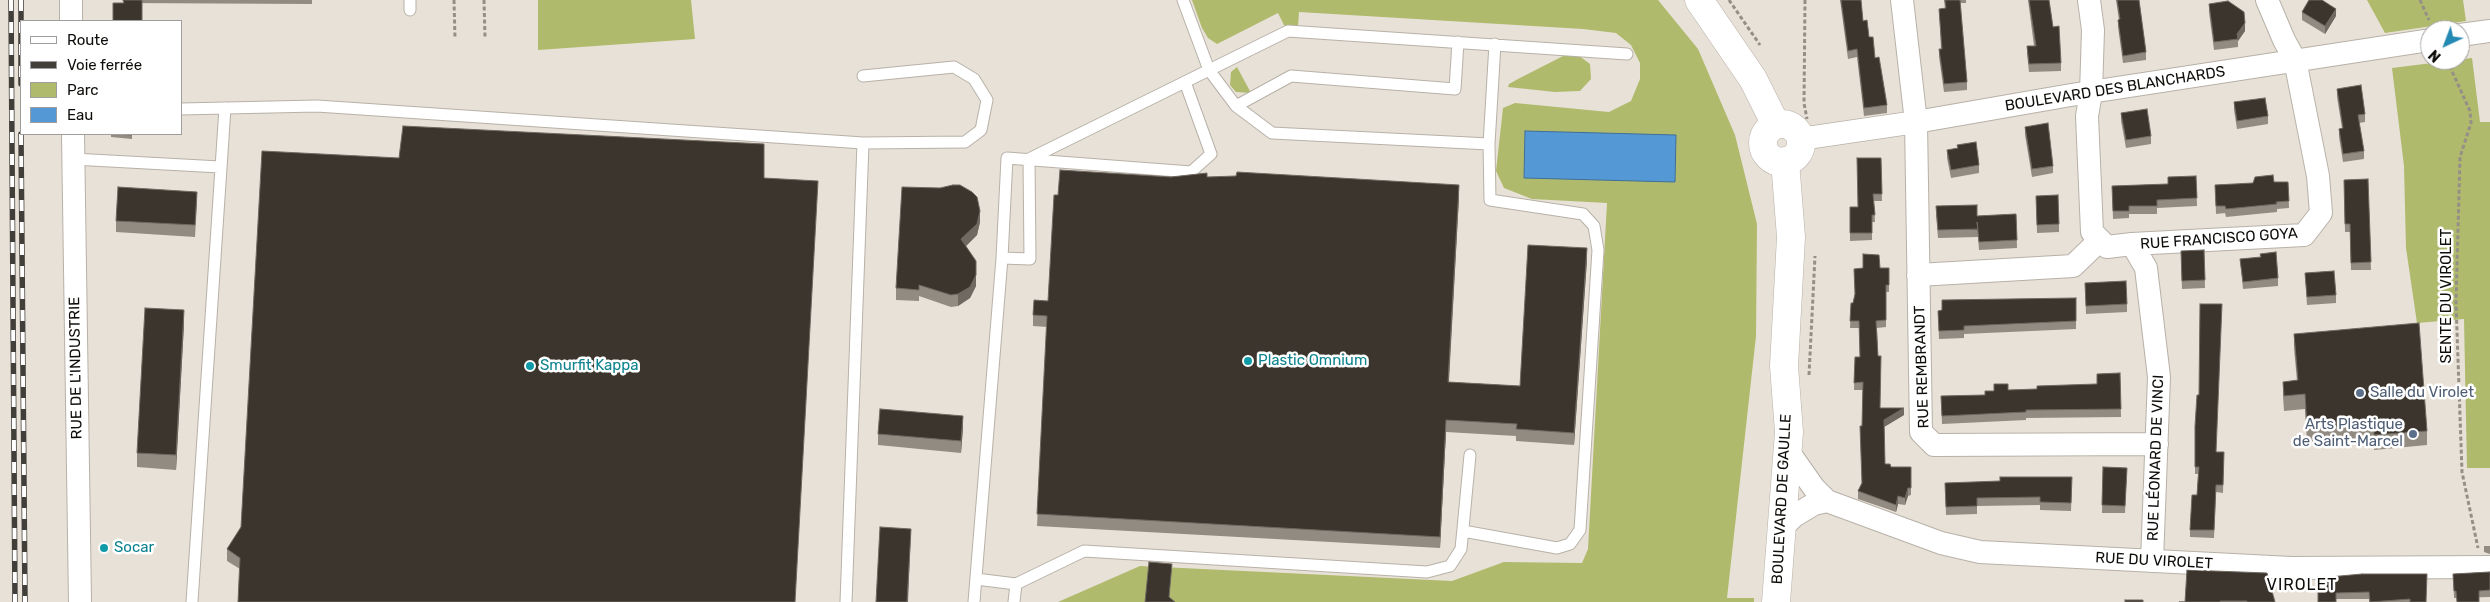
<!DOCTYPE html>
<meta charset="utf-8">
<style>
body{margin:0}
#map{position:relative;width:2490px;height:602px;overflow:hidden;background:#e8e1d7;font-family:Rubik,sans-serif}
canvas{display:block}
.legend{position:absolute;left:20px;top:20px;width:162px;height:115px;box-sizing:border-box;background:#fff;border:1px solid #9f9e9d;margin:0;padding:6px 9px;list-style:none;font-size:15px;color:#0f0d0a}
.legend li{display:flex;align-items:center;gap:10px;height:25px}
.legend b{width:25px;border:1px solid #9f9e9d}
.north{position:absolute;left:2420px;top:20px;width:50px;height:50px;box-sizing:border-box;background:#fff;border:1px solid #9f9e9d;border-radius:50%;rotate:223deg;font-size:14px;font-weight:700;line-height:20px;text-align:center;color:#0f0d0a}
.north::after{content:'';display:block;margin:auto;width:18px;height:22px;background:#258ab3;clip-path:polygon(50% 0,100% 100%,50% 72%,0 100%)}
</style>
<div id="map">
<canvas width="2490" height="602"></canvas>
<ul class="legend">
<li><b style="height:6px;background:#fff"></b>Route</li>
<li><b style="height:6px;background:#423f3a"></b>Voie ferrée</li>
<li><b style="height:14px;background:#b0ba6c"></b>Parc</li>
<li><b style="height:14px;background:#5499d6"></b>Eau</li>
</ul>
<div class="north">N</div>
</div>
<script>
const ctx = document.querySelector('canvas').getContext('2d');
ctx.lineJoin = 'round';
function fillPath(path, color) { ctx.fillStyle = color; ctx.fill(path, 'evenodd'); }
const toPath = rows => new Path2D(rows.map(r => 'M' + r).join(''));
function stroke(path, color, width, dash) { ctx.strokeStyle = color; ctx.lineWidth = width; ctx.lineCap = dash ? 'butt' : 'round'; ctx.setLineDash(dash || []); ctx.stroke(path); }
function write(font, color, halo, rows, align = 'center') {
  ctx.font = font + ' Rubik,sans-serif'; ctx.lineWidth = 5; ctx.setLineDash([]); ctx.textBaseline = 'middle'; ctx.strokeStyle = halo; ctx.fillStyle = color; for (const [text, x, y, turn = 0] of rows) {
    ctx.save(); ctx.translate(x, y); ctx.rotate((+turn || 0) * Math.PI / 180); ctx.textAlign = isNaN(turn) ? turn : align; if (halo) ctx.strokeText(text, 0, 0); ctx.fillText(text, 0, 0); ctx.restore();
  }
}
fillPath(toPath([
 [538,0,691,0,695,39,538,50],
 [1192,0,1658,0,1698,49,1735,135,1757,224,1756,336,1727,598,1754,598,1754,602,1058,602,1140,566,1452,581,1504,562,1582,563,1588,549,1607,203,1532,199,1504,188,1496,171,1503,108,1515,103,1609,112,1631,101,1640,79,1640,63,1631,45,1616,33,1583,29,1299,12,1298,27,1285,27,1278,13,1217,44,1208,38,1202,28],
 [2367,0,2463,0,2466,21,2385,33],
 [1567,54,1578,55,1590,64,1591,79,1580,91,1555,92,1508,87,1509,84,1518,79],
 [2472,58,2480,122,2490,122,2490,468,2467,468,2464,319,2417,323,2406,248,2404,166,2392,68],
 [1237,67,1251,93,1236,92,1230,85,1231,72]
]), '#b0ba6c');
const water = toPath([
 [1525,131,1676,135,1675,182,1524,178,1525,131]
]);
fillPath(water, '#5499d6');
stroke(water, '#3f6f99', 1);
const service = toPath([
 [410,0,410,10],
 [1183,0,1209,70,1236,106,1291,76,1455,89,1458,42],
 [863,76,954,67,974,79,987,100,981,130,965,142,863,143],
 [1236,106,1272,133,1489,144],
 [181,109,317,106,863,143,846,602],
 [73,159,220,167],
 [1002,258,1007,158,1191,172,1211,154,1185,82],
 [1463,531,1557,548,1570,544,1580,530,1598,250,1594,226,1583,214,1490,200,1489,144,1495,44],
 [976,579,1016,584,1014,602],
 [1016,584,1084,551,1427,572,1450,566,1461,549,1470,455],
 [192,602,225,108],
 [974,602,1002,258,1030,259,1029,159,1288,31,1627,54]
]);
const minor = toPath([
 [71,0,71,21],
 [1902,0,1916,122,1921,432,1934,445,2157,444],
 [2089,0,2093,30,2091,93,2087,116,2092,232,2107,247,2132,244,2146,268,2159,377,2152,561],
 [2460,35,2490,31],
 [73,134,80,602],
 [1800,139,1916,122,2071,95,2430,40],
 [2132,244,2304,235,2321,213,2318,176,2295,60,2284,40,2267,0],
 [1918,275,2073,266,2100,240],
 [1788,451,1814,488,1827,501,1941,543,1980,552,2291,568,2490,567],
 [1783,527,1794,516,1814,504,1827,501]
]);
const secondary = toPath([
 [1699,0,1753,79,1776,125],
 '1763 143a19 19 0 1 1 38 0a19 19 0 1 1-38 0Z',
 [1776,602,1789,432,1784,366,1791,237,1785,161]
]);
stroke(service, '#b7b1a8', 13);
stroke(minor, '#b7b1a8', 24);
stroke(secondary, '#b7b1a8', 29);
stroke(toPath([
 [454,0,455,38],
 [484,0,485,37],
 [1729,0,1760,45],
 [1805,0,1804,103,1807,119],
 [2420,0,2429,20],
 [2447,60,2470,111,2471,123,2460,157,2456,303,2462,472,2478,548],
 [1809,375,1815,256]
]), '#948f87', 3, [4, 2.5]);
stroke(service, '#fff', 11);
stroke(minor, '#fff', 22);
stroke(secondary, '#fff', 28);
const rail = toPath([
 [11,0,15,602],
 [21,0,21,84],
 [21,134,25,602]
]);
stroke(rail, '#423f3a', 5.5);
stroke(rail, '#fff', 4, [11]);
fillPath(toPath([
 [123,0,312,0,312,4,123,3],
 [1840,0,1861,0,1863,21,1869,37,1875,58,1887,105,1887,113,1864,116,1857,57,1848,59],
 [1944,0,1966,0,1966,3,1960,3,1967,82,1967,90,1944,92,1939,57,1939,49,1941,49,1939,9,1945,9],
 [2028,0,2049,0,2053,27,2061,63,2061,71,2029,72,2027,54,2027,46,2034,46],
 [2116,0,2139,0,2146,52,2146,60,2123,63,2118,27,2118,20,2119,20],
 [2209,4,2245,31,2238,41,2238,47,2214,50,2209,12],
 [2302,12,2336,16,2325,34,2302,20],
 [2337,89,2365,114,2365,122,2359,123,2364,151,2364,159,2343,162,2339,137,2339,129,2342,128,2337,97],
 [2234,102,2268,116,2268,124,2237,129,2234,110],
 [2121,113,2151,136,2151,144,2126,148,2121,121],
 [2025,127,2053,166,2053,173,2032,177,2025,135],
 [111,134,132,134,132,139,111,137],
 [1947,150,1979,165,1979,173,1951,178,1947,158],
 [1881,158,1882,201,1874,201,1875,222,1872,222,1872,240,1850,241,1850,207,1858,207],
 [2196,176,2197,206,2157,208,2157,214,2129,214,2129,218,2113,219,2112,186,2168,184],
 [1171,177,1459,197,1449,382,1520,386,1587,260,1574,445,1516,441,1516,436,1446,432,1440,548,1037,526,1047,327,1033,326,1033,315,1048,301,1058,195],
 [764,178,818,193,240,569,227,561,227,549],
 [2368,179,2371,270,2351,270,2350,232,2345,232,2344,180],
 [2288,182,2289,208,2277,209,2277,212,2226,217,2225,213,2216,214,2215,185],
 [940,188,980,222,977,235,966,246,976,286,970,298,958,306,951,307,919,296,919,301,896,300,896,288],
 [2036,196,2059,224,2059,232,2037,233],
 [197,203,195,237,116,232,116,221],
 [1936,214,1977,216,2016,214,2017,248,1979,250,1978,236,1978,237,1938,238],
 [2204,250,2205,288,2182,289,2181,259],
 [2240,259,2278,278,2278,286,2243,289],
 [1880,268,1889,268,1889,292,1886,292,1886,327,1877,328,1880,408,1904,415,1884,427,1885,464,1891,467,1911,467,1911,495,1908,496,1905,505,1898,504,1896,512,1858,499,1858,491,1862,483,1863,390,1854,390,1855,357,1860,357,1859,328,1850,328,1851,303,1853,303],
 [2305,273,2336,295,2336,303,2307,305],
 [2085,283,2127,304,2127,312,2086,314],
 [2076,298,2076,329,1964,334,1964,338,1939,339,1938,311],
 [184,324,176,470,137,467,137,453],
 [2294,334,2427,431,2427,445,2374,450,2374,438,2307,443,2305,409,2284,411,2283,396,2283,382,2297,381,2294,348],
 [2120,373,2121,417,2026,418,2026,420,1942,424,1941,396,1985,395,1994,391,1994,384,2008,390,2037,389,2097,384],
 [2195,426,2217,452,2224,452,2223,493,2216,492,2214,538,2190,537,2190,530,2197,495,2198,474,2195,474],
 [963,428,961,453,878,445,878,434],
 [2103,467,2127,468,2125,513,2102,513],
 [1945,483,2072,485,2071,511,2040,510,2040,505,1977,506,1977,514,1946,515],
 [2484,546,2490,546,2490,554,2484,552],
 [2187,570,2275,602,2179,602,2185,602],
 [2490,572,2490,597,2454,598,2453,574],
 [2318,578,2426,602,2369,602,2369,599,2336,599]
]), '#928b82');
fillPath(toPath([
 [2336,9,2336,16,2325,34,2325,26],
 [2245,23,2245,31,2238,41,2237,34],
 [1459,185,1459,197,1448,394,1448,382],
 [980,211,980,222,977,235,961,251,961,239],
 [1587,248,1587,260,1574,445,1574,433],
 [976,275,976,286,970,298,958,306,958,294],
 [184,310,184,324,176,470,176,455],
 [1904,408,1904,415,1884,427,1884,420],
 [963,416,963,428,961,453,961,441],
 [1446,420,1446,432,1440,548,1440,537],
 [1908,488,1908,496,1905,505,1905,498],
 [1898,496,1898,504,1896,512,1896,505],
 [911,529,908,602,907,602]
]), '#6f6961');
const building = toPath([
 [123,0,142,0,142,21,113,21,113,3,124,3,123,0],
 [1841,0,1861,0,1863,21,1867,20,1869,37,1873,37,1875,58,1879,57,1887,105,1864,108,1857,49,1848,51,1841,0],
 [1945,0,1960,0,1967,82,1944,84,1939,49,1942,49,1939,9,1946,8,1945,0],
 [2029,0,2049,0,2053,27,2059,26,2061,63,2029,64,2027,46,2036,46,2029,0],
 [2117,0,2139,0,2146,52,2123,56,2118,20,2120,19,2117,0],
 [2309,0,2322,0,2336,9,2325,26,2302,12,2309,0],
 [2228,1,2244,12,2245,23,2237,34,2238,39,2214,42,2209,4,2228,1],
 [2361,85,2365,114,2358,115,2364,151,2343,154,2339,129,2343,128,2337,89,2361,85],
 [2265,98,2268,116,2237,121,2234,102,2265,98],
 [2147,109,2151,136,2126,140,2121,113,2147,109],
 [2048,123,2053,166,2032,169,2025,127,2048,123],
 [403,126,764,144,764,178,818,181,795,602,238,602,240,558,227,549,241,527,262,151,399,158,403,126],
 [115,134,132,134,132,135,115,134],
 [1976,142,1979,165,1951,170,1947,150,1958,148,1957,145,1976,142],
 [1857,158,1881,158,1882,194,1873,194,1875,215,1872,215,1872,233,1850,233,1850,207,1858,207,1857,158],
 [1060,170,1171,177,1207,173,1207,177,1236,176,1237,172,1459,185,1448,382,1520,386,1528,245,1587,248,1574,433,1516,429,1517,424,1446,420,1440,537,1037,514,1047,316,1033,315,1034,300,1048,301,1054,195,1058,195,1060,170],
 [2273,175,2274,182,2288,182,2289,201,2276,202,2277,204,2226,209,2225,206,2216,206,2215,185,2253,183,2255,177,2273,175],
 [2196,176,2197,198,2157,200,2157,206,2129,206,2129,211,2113,211,2112,186,2168,184,2168,177,2196,176],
 [2368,179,2371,262,2351,263,2350,224,2345,224,2344,180,2368,179],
 [953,185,960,185,972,192,977,197,980,211,977,224,961,239,976,261,976,275,970,287,958,294,951,295,919,285,919,290,896,288,902,187,940,188,953,185],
 [118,187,197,192,195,225,116,221,118,187],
 [2058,195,2059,224,2037,225,2036,196,2058,195],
 [1977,205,1977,216,2016,214,2017,240,1979,242,1977,222,1978,229,1938,230,1936,206,1977,205],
 [2204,250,2205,280,2182,281,2181,251,2204,250],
 [2276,252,2278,278,2243,282,2240,259,2261,257,2260,254,2276,252],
 [1863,254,1879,255,1880,268,1889,268,1889,285,1886,285,1886,320,1876,321,1878,356,1881,356,1880,408,1904,408,1884,420,1885,464,1890,464,1891,467,1911,467,1911,488,1908,488,1905,498,1898,496,1896,505,1858,491,1862,483,1860,426,1862,426,1863,382,1854,383,1855,357,1860,357,1859,321,1850,321,1851,303,1853,303,1855,294,1854,269,1863,268,1863,254],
 [2334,271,2336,295,2307,297,2305,273,2334,271],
 [2126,281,2127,304,2086,306,2085,283,2126,281],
 [2076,298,2076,321,1964,326,1964,330,1939,331,1938,311,1942,310,1942,300,2076,298],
 [2200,304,2222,304,2216,452,2224,452,2223,485,2216,485,2214,530,2190,530,2192,495,2197,495,2199,467,2195,467,2195,426,2197,395,2199,395,2200,304],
 [145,308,184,310,176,455,137,453,145,308],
 [2419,323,2427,431,2374,435,2374,424,2307,429,2305,394,2284,396,2283,382,2298,380,2294,334,2419,323],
 [2120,373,2121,409,2026,410,2026,412,1942,416,1941,396,1985,395,1985,391,1994,391,1994,384,2008,384,2008,390,2037,389,2037,386,2097,384,2097,374,2120,373],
 [880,409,963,416,961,441,878,434,880,409],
 [2103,467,2127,468,2125,506,2102,505,2103,467],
 [2000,477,2072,477,2071,503,2040,502,2040,497,1977,498,1977,506,1946,507,1945,483,2000,481,2000,477],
 [880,527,911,529,907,602,876,602,880,527],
 [1149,562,1172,564,1169,597,1175,602,1145,602,1149,562],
 [2187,570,2267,573,2275,602,2247,602,2247,601,2220,601,2220,602,2179,602,2185,602,2187,570],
 [2490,572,2490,590,2479,591,2479,602,2457,602,2456,591,2454,591,2453,574,2490,572],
 [2362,574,2427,574,2426,602,2410,602,2410,599,2370,602,2369,592,2336,593,2336,602,2318,602,2318,578,2362,574],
 [2125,600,2143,600,2143,602,2125,602,2125,600]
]);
fillPath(building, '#3b352e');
stroke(building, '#6f6961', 1);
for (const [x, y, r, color] of [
 [1248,361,5,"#0f9aa8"],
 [530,366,5,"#0f9aa8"],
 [2360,393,5,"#5c6f8a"],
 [2413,434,5,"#5c6f8a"],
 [104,548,5,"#0f9aa8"]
]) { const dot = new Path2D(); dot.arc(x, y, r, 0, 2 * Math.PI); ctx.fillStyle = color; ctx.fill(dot); stroke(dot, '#fff', 2); }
write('15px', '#0f0d0a', '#fff', [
 ["BOULEVARD DES BLANCHARDS",2115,89,-9],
 ["RUE FRANCISCO GOYA",2219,239,-4],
 ["SENTE DU VIROLET",2447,296,-90],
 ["RUE REMBRANDT",1922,367,-92],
 ["RUE DE L'INDUSTRIE",76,368,-91],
 ["RUE LÉONARD DE VINCI",2156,458,-88],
 ["BOULEVARD DE GAULLE",1782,499,-87],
 ["RUE DU VIROLET",2154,561,3]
]);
write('15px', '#0d838f', '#fff', [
 ["Plastic Omnium",1258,361],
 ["Smurfit Kappa",540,366],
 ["Socar",114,548]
], 'left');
write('15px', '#4e5e75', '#fff', [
 ["Salle du Virolet",2370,393],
 ["Arts Plastique",2403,425,"right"],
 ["de Saint-Marcel",2403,442,"right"]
], 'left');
ctx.letterSpacing = '1px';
write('16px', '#0f0d0a', '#fff', [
 ["VIROLET",2302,585]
]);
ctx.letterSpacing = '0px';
</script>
